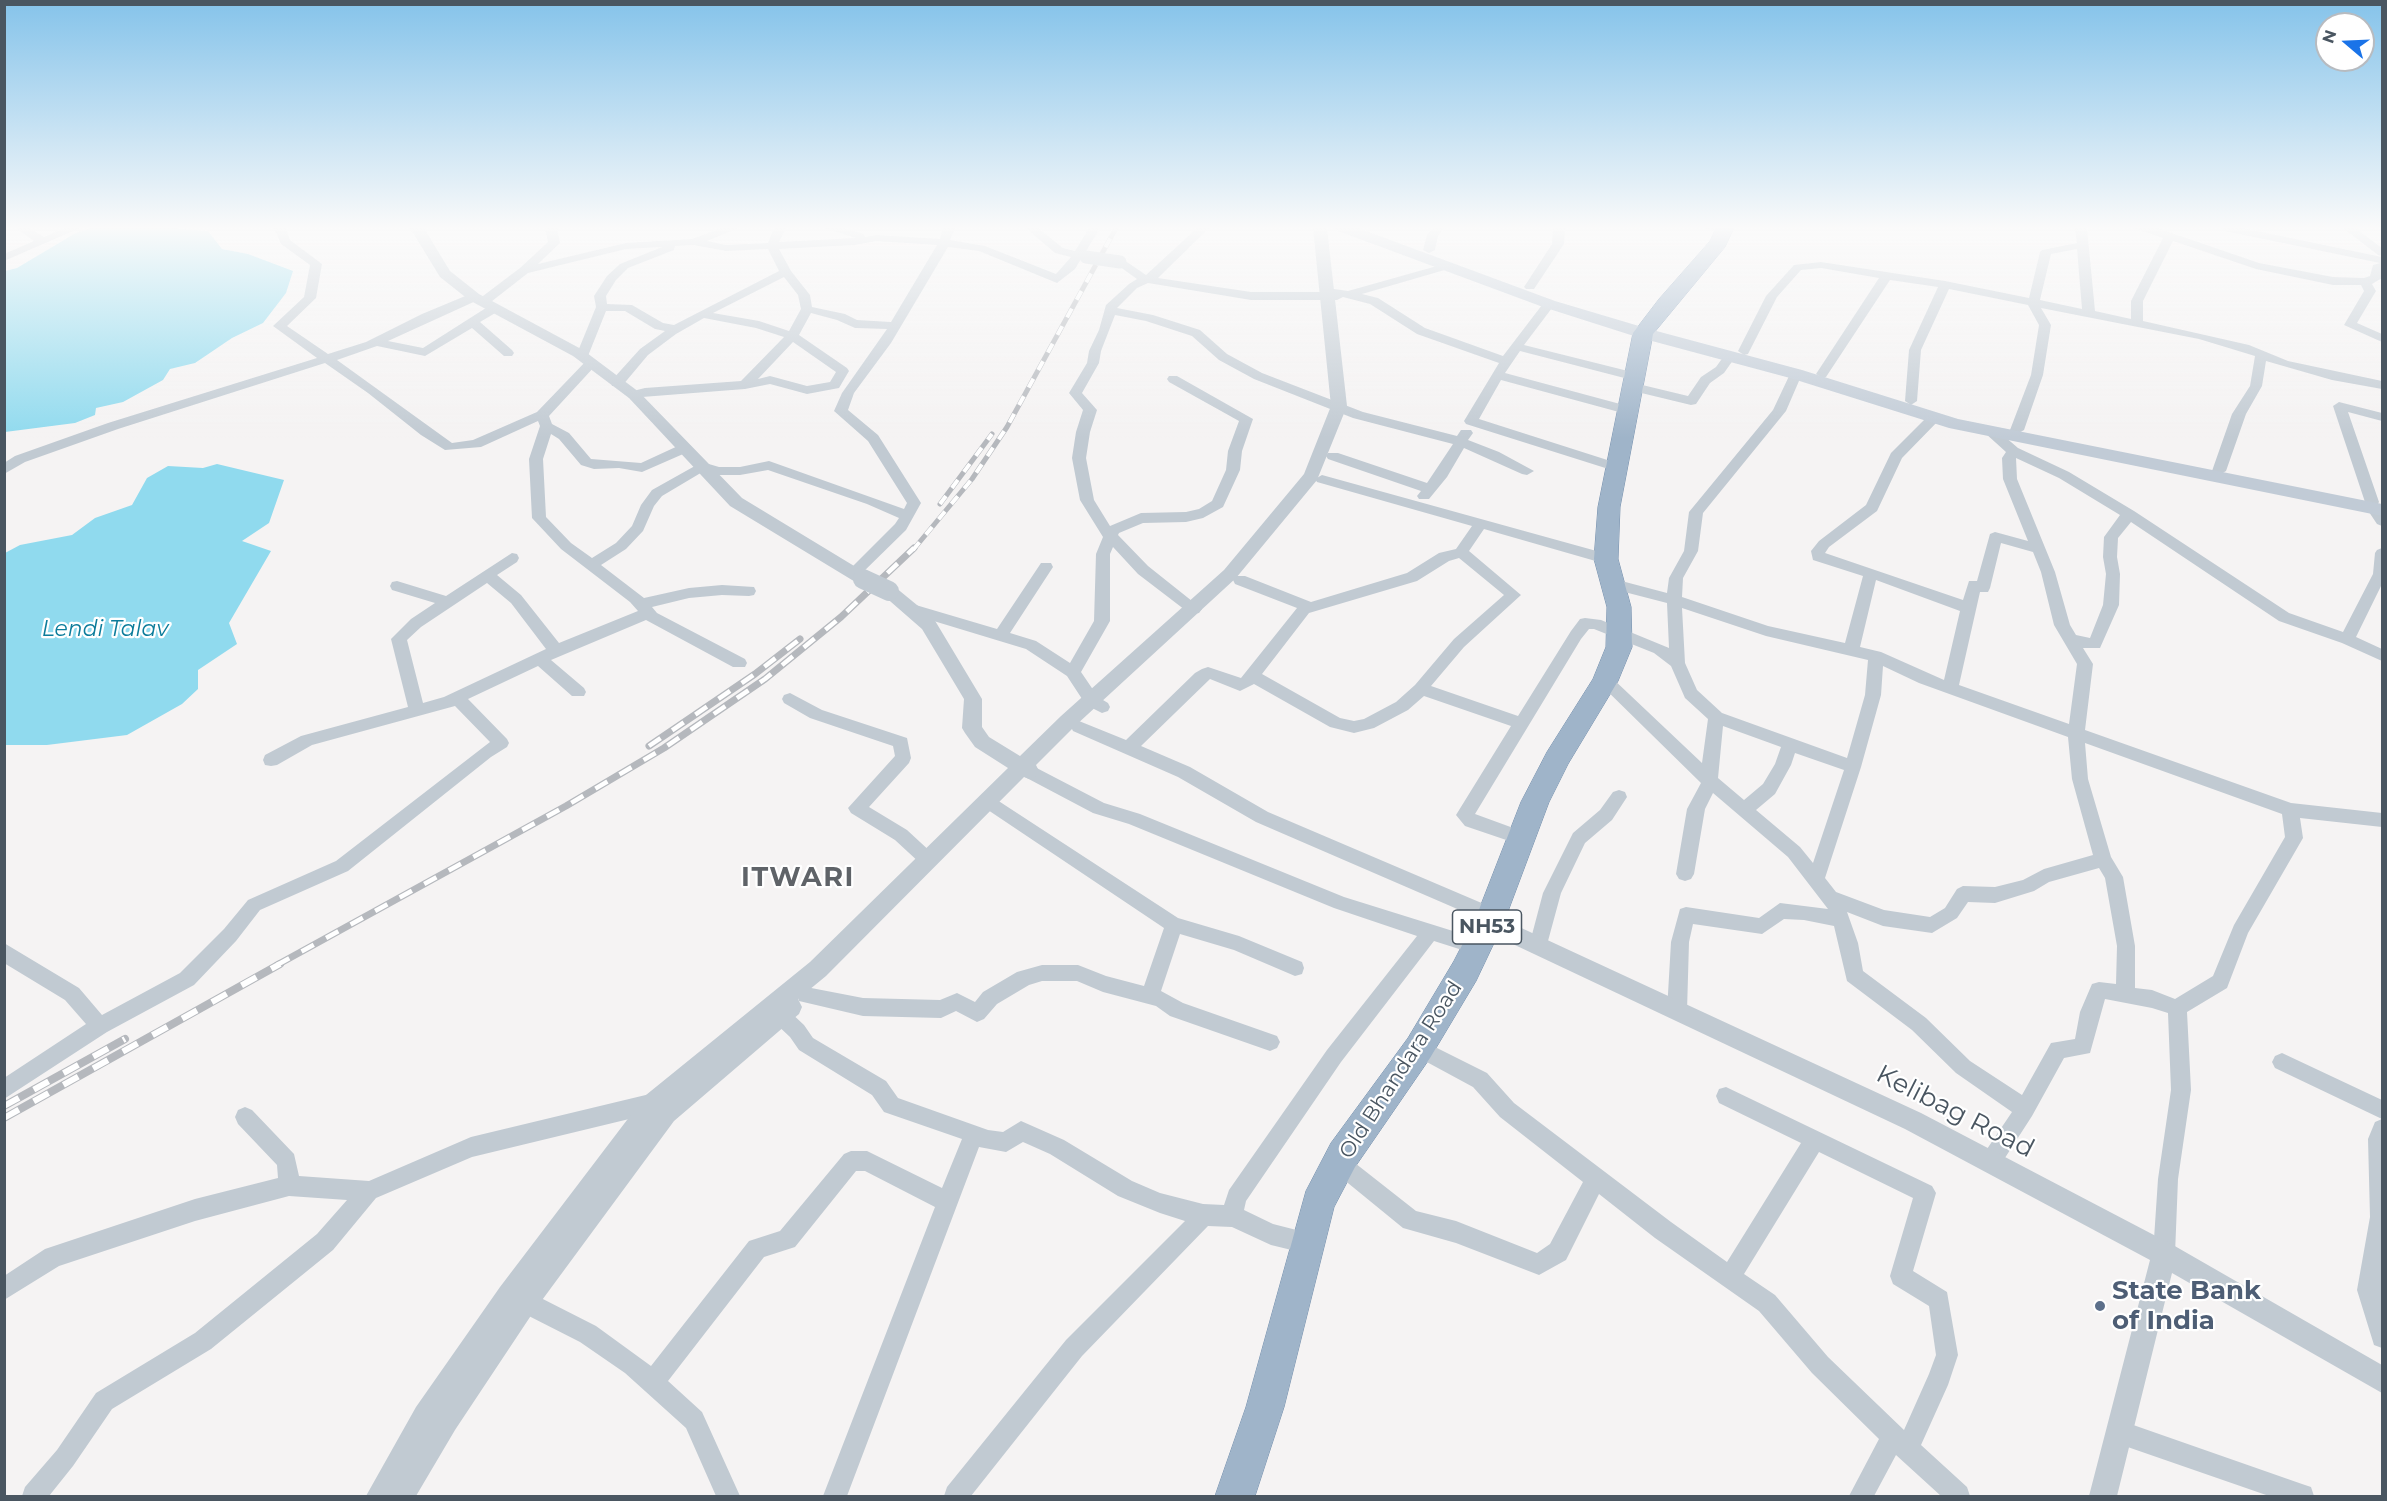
<!DOCTYPE html>
<style>
body{margin:0}
#map{position:relative;width:2387px;height:1501px;overflow:hidden;background:#f5f3f3;font-family:Montserrat,sans-serif}
canvas{display:block}
.frame{position:absolute;inset:0;border:6px solid #4a5661;pointer-events:none}
.north{position:absolute;left:2315px;top:12px;width:60px;height:60px;box-sizing:border-box;background:#fff;border:2px solid #b7bbc0;border-radius:50%;rotate:289deg;font-size:16px;font-weight:700;line-height:24px;text-align:center;color:#4a5661}
.north::after{content:'';display:block;margin:auto;width:21px;height:27px;background:#1a73e8;clip-path:polygon(50% 0,100% 100%,50% 72%,0 100%)}
</style>
<div id="map">
<canvas width="2387" height="1501"></canvas>
<div class="frame"></div>
<div class="north">N</div>
</div>
<script>
const ctx = document.querySelector('canvas').getContext('2d');
ctx.lineJoin = 'round';
function fillPath(path, color) { ctx.fillStyle = color; ctx.fill(path, 'evenodd'); }
const toPath = rows => new Path2D(rows.map(r => 'M' + r).join(''));
function stroke(path, color, width, dash) { ctx.strokeStyle = color; ctx.lineWidth = width; ctx.lineCap = dash ? 'butt' : 'round'; ctx.setLineDash(dash || []); ctx.stroke(path); }
function write(font, color, halo, rows, align = 'center') {
  ctx.font = font + ' Montserrat,sans-serif'; ctx.lineWidth = 4.5; ctx.setLineDash([]); ctx.textBaseline = 'middle'; ctx.strokeStyle = halo; ctx.fillStyle = color; for (const [text, x, y, turn = 0] of rows) {
    ctx.save(); ctx.translate(x, y); ctx.rotate((+turn || 0) * Math.PI / 180); ctx.textAlign = isNaN(turn) ? turn : align; if (halo) ctx.strokeText(text, 0, 0); ctx.fillText(text, 0, 0); ctx.restore();
  }
}
fillPath(toPath([
 [91,228,171,228,208,231,222,249,248,254,293,271,286,293,263,323,232,338,195,363,170,369,163,380,123,402,96,408,95,415,75,423,5,432,5,271,17,268,74,234],
 [217,464,284,480,269,523,242,541,271,551,229,623,237,644,198,670,198,689,182,704,127,735,47,745,5,745,5,553,20,545,72,535,95,518,132,505,147,478,168,466,203,468]
]), '#90daee');
const trunk = toPath([
 [1716,228,1734,228,1725,247,1653,334,1620,507,1618,559,1631,607,1632,647,1618,681,1568,764,1549,802,1504,922,1476,981,1430,1058,1355,1167,1334,1207,1284,1407,1255,1496,1215,1496,1246,1407,1306,1191,1331,1143,1408,1038,1454,961,1475,920,1521,802,1547,752,1593,679,1606,647,1607,607,1594,559,1598,507,1633,333,1659,299,1710,241,1716,228]
]);
stroke(trunk, '#7690ad', 1);
fillPath(toPath([
 [16,228,29,228,44,237,65,228,80,228,4,261,4,254,34,241,16,228],
 [274,228,286,228,290,240,322,264,316,298,287,326,328,354,366,342,422,314,470,294,478,294,478,300,388,341,423,348,489,306,497,306,497,312,480,322,512,350,514,353,512,356,504,356,472,328,425,356,377,346,337,360,452,443,473,440,537,412,587,360,591,359,597,363,595,366,549,416,552,424,569,433,591,459,641,463,680,445,690,445,692,448,690,451,642,472,619,468,594,469,581,465,559,439,551,434,543,459,546,517,571,543,592,558,616,543,632,526,641,505,652,490,702,462,719,467,740,467,769,461,904,509,907,503,868,441,834,411,842,393,887,329,855,328,837,320,811,313,799,335,847,368,849,371,839,388,807,394,770,384,745,389,629,398,628,395,629,392,645,388,741,381,784,337,756,328,704,318,676,334,648,355,622,386,612,386,611,383,612,380,640,349,665,331,655,329,625,311,606,311,588,356,582,360,578,359,576,356,596,307,594,296,607,276,620,264,662,247,626,249,528,273,487,305,479,305,479,299,520,268,548,242,545,228,557,228,560,243,538,264,626,243,692,239,722,228,738,228,707,241,726,245,768,243,774,228,786,228,779,242,856,238,824,228,843,228,864,234,865,237,876,235,940,239,943,228,955,228,950,240,985,246,1056,274,1071,257,1055,253,1026,228,1038,228,1063,248,1075,251,1089,228,1100,228,1085,253,1090,255,1090,259,1081,259,1075,269,1057,283,979,251,948,247,891,343,854,393,848,410,878,435,921,503,906,530,858,577,848,577,846,573,895,524,899,518,867,504,768,470,740,475,718,475,704,471,662,496,654,506,643,531,626,549,601,565,644,598,689,588,722,585,754,587,756,591,754,595,749,596,722,595,689,598,652,607,657,613,745,659,747,663,745,667,733,667,646,620,551,660,584,688,586,692,584,696,572,696,538,666,468,699,507,739,509,743,507,747,491,757,348,871,260,910,236,941,194,985,107,1032,4,1099,4,1078,86,1024,65,1000,4,963,4,943,79,988,102,1015,180,973,224,929,248,900,336,861,490,742,455,706,312,745,277,765,271,766,265,765,263,760,265,755,301,736,408,707,391,639,411,619,435,603,392,590,390,586,392,582,397,581,446,596,512,553,517,554,519,558,517,562,497,575,521,595,559,643,638,611,630,602,561,549,532,518,529,459,540,426,538,421,481,447,445,450,421,435,368,393,325,363,118,429,25,462,4,474,4,463,15,456,108,423,317,358,273,326,304,297,310,265,281,244,274,228],
 [876,241,937,245,891,322,857,320,845,314,812,307,810,295,791,271,779,249,855,245,876,241],
 [693,245,726,251,768,249,779,271,674,325,663,323,632,305,607,304,606,296,616,280,628,268,674,250,675,246,693,245],
 [784,277,798,295,801,309,789,331,759,321,713,313,784,277],
 [793,342,836,372,830,382,807,386,770,376,758,379,793,342],
 [487,583,511,603,546,649,444,697,423,703,407,640,421,627,487,583],
 [1197,228,1209,228,1158,278,1251,292,1321,292,1327,288,1348,291,1444,264,1450,267,1448,269,1362,294,1378,298,1425,328,1503,356,1545,301,1553,301,1555,304,1524,345,1640,374,1642,377,1636,381,1520,351,1505,373,1635,408,1637,411,1630,415,1501,380,1479,419,1623,465,1625,468,1618,472,1466,424,1464,421,1499,363,1417,334,1370,304,1343,297,1337,300,1251,300,1148,283,1137,288,1117,308,1153,315,1200,330,1227,354,1262,373,1363,412,1457,436,1461,430,1471,430,1473,433,1468,440,1499,452,1534,471,1527,475,1522,474,1464,448,1447,477,1429,499,1419,499,1417,496,1421,491,1328,459,1326,456,1328,453,1338,453,1427,483,1453,444,1353,418,1254,379,1219,360,1192,336,1146,321,1115,315,1101,351,1099,363,1082,393,1097,410,1090,432,1086,458,1094,500,1110,526,1141,513,1186,512,1199,509,1212,501,1226,470,1228,451,1239,421,1169,382,1167,379,1169,376,1177,376,1253,419,1242,451,1240,470,1223,507,1203,518,1186,522,1143,523,1119,533,1118,535,1148,566,1202,609,1199,613,1194,614,1189,613,1138,574,1113,547,1110,554,1110,621,1081,672,1098,697,1108,703,1110,707,1108,711,1102,713,1086,705,1067,676,1026,649,904,612,901,608,904,604,909,603,997,629,1041,563,1051,563,1053,567,1010,633,1036,641,1070,663,1094,621,1096,554,1103,537,1080,500,1072,458,1076,432,1083,410,1069,393,1087,363,1089,351,1099,330,1106,305,1129,284,1137,279,1116,264,1116,260,1124,260,1146,275,1197,228],
 [1433,228,1444,228,1438,236,1435,250,1429,253,1423,250,1427,235,1433,228],
 [1553,228,1565,228,1564,244,1534,289,1526,289,1524,287,1552,244,1553,228],
 [1704,228,1725,228,1729,231,1723,234,1704,228],
 [2075,228,2087,228,2095,311,2131,319,2131,301,2163,238,2134,228,2157,228,2259,263,2333,277,2364,278,2370,276,2373,265,2380,263,2225,231,2220,228,2242,228,2382,257,2382,278,2372,284,2376,291,2357,323,2382,334,2382,342,2344,325,2364,291,2361,285,2333,285,2256,269,2173,241,2143,301,2143,321,2249,345,2288,361,2382,381,2382,389,2332,380,2266,361,2262,386,2246,414,2226,471,2219,475,2212,471,2232,414,2250,386,2255,356,2199,339,2041,308,2051,325,2043,375,2024,430,2017,434,2010,430,2031,375,2039,325,2028,305,1949,289,1921,350,1917,401,1911,405,1905,401,1909,350,1938,287,1890,280,1826,377,1822,378,1816,374,1879,278,1821,268,1801,270,1777,297,1748,354,1744,355,1738,351,1766,296,1794,265,1821,262,1945,281,2029,298,2040,252,2042,250,2077,243,2075,228],
 [2077,249,2082,309,2040,300,2051,254,2077,249],
 [2343,228,2355,228,2382,248,2382,256,2378,255,2343,228],
 [1730,352,1736,356,1724,373,1710,383,1696,404,1691,405,1629,390,1628,387,1634,383,1688,396,1701,377,1716,367,1726,353,1730,352],
 [1796,370,1802,374,1786,411,1703,513,1698,551,1683,578,1682,597,1768,626,1845,643,1863,576,1813,560,1811,551,1819,541,1866,505,1891,453,1929,415,1934,414,1941,418,1902,458,1877,511,1829,547,1825,553,1963,600,1969,581,1977,581,1990,534,1995,532,2028,541,2003,479,2002,458,2006,452,1985,433,1992,429,1997,430,2018,448,2069,472,2134,511,2289,613,2343,632,2373,574,2375,553,2377,550,2382,548,2382,584,2356,637,2382,649,2382,661,2342,643,2279,621,2131,522,2118,538,2117,557,2120,574,2119,605,2100,648,2083,648,2093,664,2085,730,2291,803,2382,813,2382,827,2300,818,2303,838,2248,933,2227,988,2187,1012,2191,1090,2178,1179,2175,1254,2172,1262,2164,1265,2156,1262,2153,1254,2158,1179,2171,1090,2168,1013,2152,1008,2105,999,2090,1053,2064,1058,2032,1116,2001,1164,1987,1169,1980,1166,1977,1159,1980,1152,1987,1149,2012,1112,1956,1073,1912,1030,1847,981,1834,926,1804,920,1784,919,1762,934,1693,924,1689,942,1687,1011,1684,1017,1677,1020,1670,1017,1667,1011,1671,942,1680,909,1686,907,1759,918,1780,903,1828,909,1788,857,1713,793,1705,809,1694,874,1691,879,1685,881,1679,879,1676,874,1687,809,1701,783,1597,681,1599,677,1605,675,1611,677,1702,763,1708,719,1685,698,1671,666,1654,653,1594,629,1589,629,1581,639,1475,814,1527,833,1530,838,1527,843,1521,845,1465,826,1456,815,1511,726,1424,696,1408,710,1374,728,1354,733,1330,727,1254,684,1240,691,1210,679,1141,746,1190,767,1268,812,1498,910,1501,916,1498,922,1492,924,1256,822,1178,777,1073,731,1071,727,1073,723,1079,721,1126,740,1195,673,1202,669,1208,667,1241,678,1297,608,1235,584,1233,580,1235,576,1245,576,1311,602,1407,573,1439,553,1456,549,1472,526,1317,482,1315,479,1322,475,1611,555,1613,559,1606,564,1484,529,1469,551,1521,595,1464,647,1431,686,1518,716,1571,631,1580,619,1585,618,1601,620,1669,648,1667,603,1609,588,1607,584,1614,579,1667,593,1669,578,1684,551,1689,512,1773,410,1790,374,1796,370],
 [2016,458,2059,478,2120,515,2104,537,2103,557,2106,574,2103,605,2090,638,2076,635,2070,625,2055,572,2017,479,2016,458],
 [2001,543,2033,552,2041,572,2054,625,2077,664,2069,724,1959,685,1980,592,1988,592,1990,588,2001,543],
 [1459,558,1504,595,1454,639,1415,685,1396,702,1364,719,1354,721,1340,718,1262,674,1309,613,1417,581,1449,561,1459,558],
 [1876,580,1960,611,1944,680,1881,652,1860,647,1876,580],
 [1682,608,1766,636,1868,660,1865,695,1847,758,1722,713,1697,690,1685,663,1682,608],
 [1883,666,1919,683,2068,737,2072,779,2093,855,2044,869,2023,880,1995,887,1963,886,1957,889,1945,908,1930,917,1884,910,1836,892,1825,878,1861,767,1881,695,1883,666],
 [1723,726,1781,747,1775,764,1763,784,1744,800,1718,778,1723,726],
 [2085,743,2282,814,2285,837,2234,925,2213,976,2175,999,2152,990,2135,988,2135,946,2123,877,2111,857,2088,779,2085,743],
 [1795,753,1844,770,1813,863,1800,847,1756,810,1775,794,1791,765,1795,753],
 [2099,868,2105,878,2117,946,2116,984,2099,982,2092,984,2080,1012,2075,1039,2051,1043,2022,1095,1970,1061,1926,1018,1863,971,1858,943,1847,912,1883,926,1932,933,1957,918,1968,902,1995,903,2034,891,2049,882,2099,868],
 [2339,402,2382,413,2382,421,2348,412,2379,502,2377,505,2382,511,2382,526,2377,524,2367,509,2369,506,2365,502,2333,406,2339,402],
 [790,693,822,710,907,738,911,758,909,763,869,807,907,830,933,854,936,859,933,864,927,866,921,864,895,840,851,813,848,808,895,756,893,746,810,718,784,703,782,699,784,695,790,693],
 [1029,764,1104,803,1140,814,1344,897,1485,941,1487,947,1485,953,1478,955,1434,941,1341,1062,1246,1201,1244,1210,1273,1224,1316,1235,1319,1243,1316,1251,1308,1254,1271,1245,1232,1227,1208,1226,1082,1356,971,1496,944,1496,947,1487,1066,1340,1185,1221,1160,1213,1118,1196,1050,1154,1023,1142,1006,1152,979,1147,847,1496,823,1496,935,1207,865,1171,856,1171,795,1247,764,1257,668,1381,702,1412,740,1496,716,1496,686,1428,625,1373,580,1342,517,1310,514,1302,517,1294,525,1291,533,1294,596,1326,651,1366,749,1241,780,1231,844,1154,851,1151,867,1151,942,1188,962,1139,884,1112,872,1095,799,1050,790,1037,774,1022,771,1016,774,1010,781,1007,788,1010,804,1025,813,1038,886,1081,898,1098,988,1130,1003,1132,1021,1121,1064,1140,1132,1181,1160,1193,1203,1204,1224,1205,1229,1190,1327,1050,1417,936,1334,908,1129,824,1093,813,1023,776,1021,771,1023,766,1029,764],
 [1619,790,1625,792,1627,797,1612,820,1585,843,1561,893,1545,952,1538,954,1531,952,1529,946,1543,893,1573,833,1600,810,1613,792,1619,790],
 [994,798,1178,918,1239,936,1302,962,1304,968,1302,974,1295,976,1234,950,1180,934,1161,991,1183,1003,1277,1036,1280,1042,1277,1048,1270,1051,1170,1016,1156,1006,1103,992,1077,981,1042,981,1029,985,997,1004,984,1019,977,1022,956,1011,941,1018,863,1016,799,1001,797,995,799,989,806,987,863,998,940,1000,957,993,975,1002,983,992,1017,972,1042,965,1078,965,1106,976,1144,986,1164,928,988,810,985,805,988,800,994,798],
 [1419,1039,1487,1073,1514,1103,1671,1222,1727,1262,1801,1143,1719,1103,1716,1096,1719,1089,1726,1087,1932,1186,1936,1193,1913,1271,1947,1292,1958,1355,1948,1385,1921,1445,1967,1487,1970,1496,1941,1496,1896,1455,1874,1496,1849,1496,1879,1439,1812,1373,1759,1311,1655,1238,1599,1194,1566,1260,1539,1275,1456,1243,1403,1228,1332,1170,1329,1163,1332,1156,1339,1153,1346,1156,1416,1211,1456,1221,1537,1253,1550,1244,1583,1182,1500,1117,1473,1087,1412,1054,1409,1048,1412,1042,1419,1039],
 [1819,1152,1913,1198,1890,1276,1893,1284,1929,1306,1936,1355,1929,1374,1904,1430,1828,1357,1775,1295,1744,1274,1819,1152],
 [2282,1053,2382,1100,2382,1348,2374,1345,2357,1290,2370,1217,2368,1139,2375,1122,2382,1119,2275,1068,2272,1062,2275,1056,2282,1053],
 [654,1093,661,1096,664,1103,661,1110,654,1113,472,1157,376,1198,333,1250,211,1349,112,1409,73,1466,49,1496,22,1496,25,1487,57,1450,96,1393,195,1333,317,1234,347,1200,289,1196,195,1221,59,1266,4,1300,4,1276,45,1249,195,1199,278,1178,277,1165,238,1124,235,1117,238,1110,245,1107,252,1110,294,1154,299,1176,369,1181,471,1137,654,1093],
 [2119,1420,2302,1484,2311,1487,2314,1496,2269,1496,2119,1444,2111,1440,2107,1432,2111,1424,2119,1420]
]), '#c1cad2');
fillPath(toPath([
 [410,228,424,228,450,271,479,294,583,350,639,392,742,498,869,575,872,579,869,583,857,583,730,506,629,398,573,356,469,300,440,277,410,228],
 [1313,228,1327,228,1347,406,1317,480,1236,578,1075,726,1036,765,1039,771,1036,776,1029,779,1024,777,826,976,798,999,802,1007,799,1014,674,1121,534,1311,455,1430,416,1496,366,1496,416,1407,500,1287,646,1095,810,962,1008,768,975,747,965,733,962,728,964,699,922,629,883,595,880,591,883,587,889,585,895,587,934,619,982,699,982,727,989,737,1020,756,1061,716,1224,570,1304,474,1331,406,1313,228],
 [1489,913,1921,1113,2173,1245,2382,1365,2382,1393,2172,1273,2117,1496,2089,1496,2150,1260,1905,1129,1481,929,1478,922,1481,915,1489,913]
]), '#c1cad2');
fillPath(toPath([
 [1335,228,1358,228,1555,301,1649,329,1802,370,1958,419,2382,504,2382,516,1949,428,1790,378,1637,337,1543,307,1338,231,1335,228]
]), '#c1cbd6');
fillPath(trunk, '#9fb4c9');
const railFar2 = toPath([
 [940,504,992,434],
 [913,550,972,479,1007,427,1116,228]
]);
const railFar1 = toPath([
 [649,746,755,674,800,639],
 [277,965,566,806,664,748,765,679,841,617,914,548]
]);
const rail = toPath([
 [4,1106,125,1039],
 [4,1118,280,964]
]);
stroke(railFar2, '#b5b8bd', 5);
stroke(railFar1, '#b5b8bd', 7);
stroke(rail, '#b5b8bd', 8);
stroke(railFar2, '#fff', 4, [10]);
stroke(railFar1, '#fff', 4.5, [14]);
stroke(rail, '#fff', 6, [17]);
stroke(toPath([
 [1086,257,1120,262]
]), '#c1cad2', 13);
stroke(toPath([
 [863,579,889,591]
]), '#c1cad2', 20);
const sky = ctx.createLinearGradient(0, 0, 0, 438);
sky.addColorStop(0, '#85c3ea');
sky.addColorStop(0.52, '#fafafa');
sky.addColorStop(1, '#fafafa00');
ctx.fillStyle = sky;
ctx.fillRect(0, 0, 2387, 438);
for (const [x, y, r, color] of [
 [2100,1306,6,"#5c6f8a"]
]) { const dot = new Path2D(); dot.arc(x, y, r, 0, 2 * Math.PI); ctx.fillStyle = color; ctx.fill(dot); stroke(dot, '#fff', 2); }
for (const [x, y, w] of [
 [1487,927,69]
]) { const box = new Path2D(); box.roundRect(x - w / 2, y - 17, w, 34, 4.5); ctx.fillStyle = '#fff'; ctx.fill(box); stroke(box, '#4a5661', 1.5); }
write('bold 20px', '#4a5661', null, [
 ["NH53",1487,927]
]);
write('21px', '#4a5661', '#fff', [
 ["Old Bhandara Road",1401,1070,-57]
]);
write('italic 22px', '#0c7c9b', '#fff', [
 ["Lendi Talav",105,630]
]);
write('26px', '#4a5661', '#fff', [
 ["Kelibag Road",1955,1112,27]
]);
write('bold 26px', '#4e5e75', '#fff', [
 ["State Bank",2112,1291],
 ["of India",2112,1321]
], 'left');
ctx.letterSpacing = '1.5px';
write('bold 27px', '#5f6368', '#fff', [
 ["ITWARI",798,878]
]);
ctx.letterSpacing = '0px';
</script>
